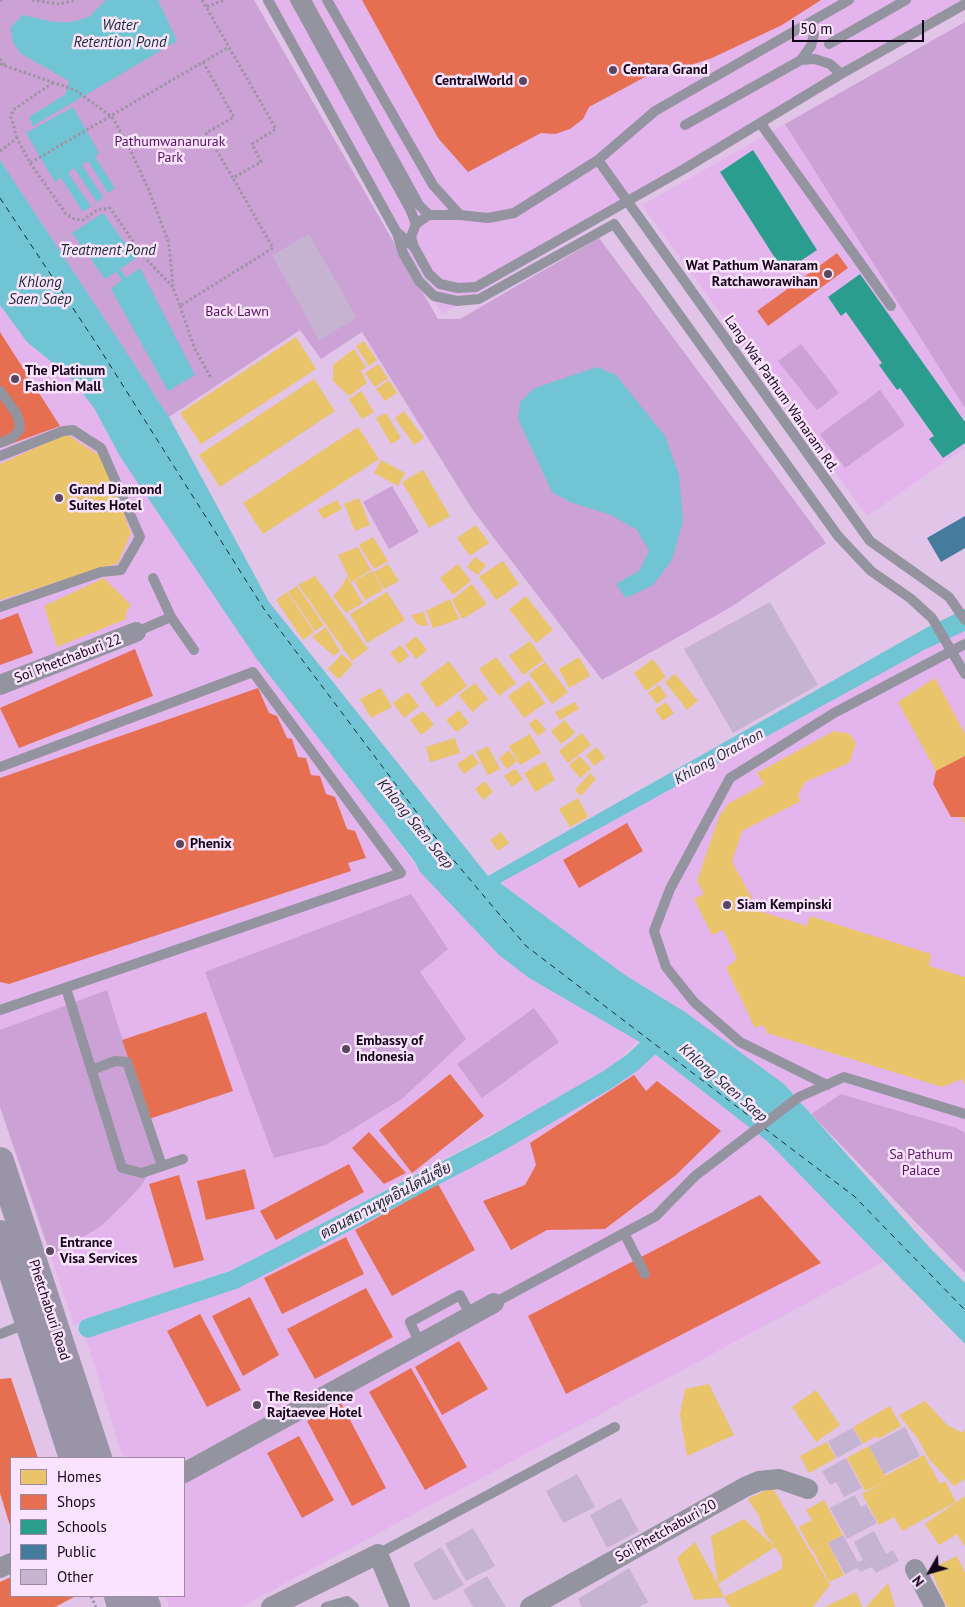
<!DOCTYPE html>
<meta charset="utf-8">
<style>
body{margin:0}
#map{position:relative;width:965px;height:1607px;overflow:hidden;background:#e1c4e7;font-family:"PT Sans",sans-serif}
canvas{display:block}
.legend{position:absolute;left:10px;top:1457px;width:175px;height:140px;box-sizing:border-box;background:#fae3fe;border:1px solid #9e8aa2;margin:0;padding:6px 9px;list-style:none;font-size:15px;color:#150419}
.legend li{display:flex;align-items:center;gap:10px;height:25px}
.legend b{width:25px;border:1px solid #9e8aa2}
.north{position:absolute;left:905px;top:1547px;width:50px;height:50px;-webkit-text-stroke:4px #fae3fe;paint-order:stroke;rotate:232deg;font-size:14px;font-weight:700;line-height:20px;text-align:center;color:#150419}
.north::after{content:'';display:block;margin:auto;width:18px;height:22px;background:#150419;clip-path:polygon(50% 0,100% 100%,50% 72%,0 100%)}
.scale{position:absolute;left:792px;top:20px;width:132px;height:22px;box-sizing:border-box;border:2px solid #150419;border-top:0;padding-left:6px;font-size:15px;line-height:18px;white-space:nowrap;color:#150419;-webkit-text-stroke:4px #fae3fe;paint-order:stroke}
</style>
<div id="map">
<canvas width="965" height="1607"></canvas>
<ul class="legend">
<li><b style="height:14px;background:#e9c46a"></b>Homes</li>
<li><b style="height:14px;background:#e76f51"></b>Shops</li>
<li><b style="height:14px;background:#2a9d8f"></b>Schools</li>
<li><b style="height:14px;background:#457b9d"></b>Public</li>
<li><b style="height:14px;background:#c6b3d1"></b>Other</li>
</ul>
<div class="north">N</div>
<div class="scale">50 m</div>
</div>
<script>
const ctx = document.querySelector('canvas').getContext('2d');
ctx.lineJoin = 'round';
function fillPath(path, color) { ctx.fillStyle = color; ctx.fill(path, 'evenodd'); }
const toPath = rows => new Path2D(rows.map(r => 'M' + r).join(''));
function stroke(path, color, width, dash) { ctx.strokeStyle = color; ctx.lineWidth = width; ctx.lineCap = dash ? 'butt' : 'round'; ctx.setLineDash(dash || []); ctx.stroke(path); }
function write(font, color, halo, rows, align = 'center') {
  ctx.font = font + ' "PT Sans",Sarabun,sans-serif'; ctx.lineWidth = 5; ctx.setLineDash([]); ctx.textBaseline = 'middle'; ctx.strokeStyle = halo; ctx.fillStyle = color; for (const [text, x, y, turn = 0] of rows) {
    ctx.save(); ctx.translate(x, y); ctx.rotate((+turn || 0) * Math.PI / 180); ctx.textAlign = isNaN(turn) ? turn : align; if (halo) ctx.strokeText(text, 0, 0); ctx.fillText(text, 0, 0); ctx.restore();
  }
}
fillPath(toPath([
 [261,0,965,0,965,8,442,314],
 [791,121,965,381,965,448,867,516,642,205],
 [0,305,27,342,70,377,94,408,121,458,169,528,420,872,499,955,529,978,638,1041,604,1074,240,1267,74,1325,0,1107],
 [965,631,965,1133,957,1128,842,1094,811,1114,784,1084,685,1012,625,975,500,883,924,650],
 [654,1054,767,1141,885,1261,241,1607,169,1607,166,1596,184,1596,184,1458,123,1458,85,1335,246,1282,461,1171,633,1069]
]), '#e3b5ec');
fillPath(toPath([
 [0,0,254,0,438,319,460,319,599,238,826,543,731,607,602,680,472,509,362,332,321,359,300,330,169,417,0,161],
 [965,22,965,408,785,124],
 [801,344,839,393,817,410,778,361],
 [880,390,905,425,845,468,820,434],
 [392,486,419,532,389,549,363,502],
 [411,894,448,949,420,972,466,1039,402,1099,326,1145,274,1158,205,972],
 [107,990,159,1157,141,1186,124,1204,101,1226,51,1256,0,1107,0,1030],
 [534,1008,559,1042,482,1098,457,1064],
 [841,1094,957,1128,965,1133,965,1273,811,1114]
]), '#cca1d5');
fillPath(toPath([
 [106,0,158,0,177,41,33,126,29,117,65,95,69,81,20,53,13,42,10,28,23,15,53,22,72,22,89,17],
 [73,107,99,153,95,157,115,188,108,193,88,161,82,165,103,197,97,202,74,168,68,173,91,206,83,212,61,178,55,182,26,133],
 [0,160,169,417,269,602,488,876,926,628,965,609,965,631,924,650,500,883,625,975,685,1012,784,1084,930,1248,965,1283,965,1344,767,1141,638,1041,529,978,499,955,420,872,415,862,256,658,121,458,94,408,70,377,27,342,0,305],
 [103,213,136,258,120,269,126,278,140,268,195,375,168,391,111,289,122,280,116,272,105,279,72,233],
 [597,367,616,375,665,436,679,475,683,521,672,560,653,585,626,598,616,584,639,571,649,551,637,530,611,515,570,502,552,492,518,419,520,402,535,388]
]), '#71c4d4');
fillPath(toPath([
 [296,337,316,369,201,444,180,413],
 [364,341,377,360,369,366,356,346],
 [354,349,366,367,361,371,367,383,349,396,333,381,333,365],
 [378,364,388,378,375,387,365,373],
 [314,379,335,411,220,487,199,455],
 [389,380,397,393,385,401,376,389],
 [361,391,374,412,362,419,349,399],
 [404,411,424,438,414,445,395,418],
 [386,413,401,438,391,444,376,418],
 [358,427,379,459,263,534,243,503],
 [66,434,102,457,131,533,118,563,0,600,0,464],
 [381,460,405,473,398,486,374,473],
 [423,470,450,516,429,528,402,482],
 [359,498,370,525,355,531,344,504],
 [337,500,342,509,323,519,318,510],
 [476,525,489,543,470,556,457,538],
 [373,537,388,561,374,569,359,545],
 [358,547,371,570,351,582,338,555],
 [475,557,486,565,478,575,467,567],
 [503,561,519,584,496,600,479,577],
 [388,564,399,581,384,589,374,572],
 [458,564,471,581,453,595,440,578],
 [373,571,383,590,365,600,354,581],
 [315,576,368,649,352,661,298,585],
 [347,576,363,603,346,613,333,596,342,586],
 [104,578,131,605,126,613,126,619,57,647,44,606],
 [472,584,487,604,462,619,452,600],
 [297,586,324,625,315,631,288,592],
 [287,592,314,632,303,640,276,600],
 [387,592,405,620,367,643,350,614],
 [526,596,553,630,536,643,509,609],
 [450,599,459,619,433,628,426,611],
 [424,612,428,626,418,625,411,615],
 [326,627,340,651,334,656,312,637],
 [416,636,427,650,416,659,405,645],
 [530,641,544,660,523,675,509,656],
 [401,645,409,656,399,664,390,653],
 [342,654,353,664,339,679,328,669],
 [496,657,516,683,499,696,479,669],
 [579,657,590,676,569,688,559,669],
 [653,659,666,677,646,691,634,673],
 [449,661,467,686,437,708,420,683],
 [545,662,568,692,552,704,529,674],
 [675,674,698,701,687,710,665,682],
 [935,678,965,734,965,824,898,702],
 [529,681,545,703,524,718,508,696],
 [475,683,488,699,472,712,459,695],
 [659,685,667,696,657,704,648,693],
 [381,688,392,707,371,718,360,699],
 [408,692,419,706,404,718,393,703],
 [575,702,579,709,560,720,555,712],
 [666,702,674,713,663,721,655,710],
 [459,710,469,723,456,732,446,720],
 [423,711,434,725,421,735,410,720],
 [536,718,546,730,538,736,529,724],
 [565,720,575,733,561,744,551,731],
 [834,731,850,734,856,744,849,763,805,782,798,795,801,801,742,831,732,862,759,911,807,926,810,916,931,954,929,966,965,977,965,1085,962,1079,942,1087,767,1033,763,1025,755,1028,726,968,737,959,723,930,712,935,694,899,704,894,697,881,719,817,728,804,764,784,757,773],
 [582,733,591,745,568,763,559,751],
 [530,734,541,753,520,765,509,746],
 [455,738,460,753,430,762,426,747],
 [488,746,500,769,488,775,476,752],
 [597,747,605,758,594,766,586,755],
 [509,750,517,761,507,769,499,758],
 [472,754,479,763,464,774,457,764],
 [580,756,591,769,580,778,569,765],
 [545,761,555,780,535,792,524,773],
 [515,769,523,779,512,787,504,776],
 [590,773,596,779,581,796,575,790],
 [485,781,493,792,483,800,475,789],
 [578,798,588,817,570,827,559,809],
 [501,832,509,843,498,851,490,840],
 [709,1384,734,1435,687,1456,680,1415,685,1389],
 [816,1390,840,1425,816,1442,792,1407],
 [925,1401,947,1425,963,1433,965,1428,965,1479,954,1486,929,1459,918,1439,899,1415],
 [890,1406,901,1426,878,1439,876,1436,863,1444,853,1427],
 [827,1442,836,1458,809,1473,800,1456],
 [869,1446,885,1476,924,1455,940,1484,945,1481,956,1502,902,1531,894,1517,879,1525,862,1494,887,1481,865,1491,847,1458],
 [772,1487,830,1585,813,1607,730,1607,724,1597,782,1569,782,1558,775,1547,718,1584,724,1597,694,1600,677,1558,695,1542,718,1584,711,1536,744,1519,775,1547,764,1532,759,1516,748,1499],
 [965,1496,965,1547,957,1534,939,1545,925,1524],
 [824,1500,843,1535,812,1551,799,1527,812,1520,806,1510],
 [828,1543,844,1575,829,1582,813,1551],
 [957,1556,965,1573,965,1607,947,1607,930,1569],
 [888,1583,895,1607,866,1607],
 [856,1592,862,1607,825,1607]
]), '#e9c46a');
fillPath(toPath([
 [362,0,821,0,782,25,712,58,673,71,660,69,589,107,583,119,570,129,555,134,541,133,468,172,438,138],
 [837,253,848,268,768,326,757,311],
 [0,332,60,426,0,448],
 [18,613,33,653,0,665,0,620],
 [135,649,153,696,19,748,0,708],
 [258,688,269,713,277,716,287,738,292,739,298,757,306,758,311,775,320,776,326,794,335,797,347,829,355,831,366,858,348,863,351,871,9,984,0,982,0,778],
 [965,756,965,817,951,817,933,784,936,771],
 [627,823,643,851,579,888,563,860],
 [206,1012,233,1091,149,1119,122,1040],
 [450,1074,484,1116,412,1173,379,1130],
 [634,1075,646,1091,657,1081,721,1131,676,1175,605,1229,547,1230,511,1250,483,1201,525,1185,536,1165,530,1143],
 [369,1132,406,1173,384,1184,352,1148],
 [349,1164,364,1192,276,1240,260,1211],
 [245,1169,255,1209,206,1220,197,1181],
 [179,1175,204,1260,174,1268,149,1184],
 [438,1184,475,1250,392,1296,355,1230],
 [760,1195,821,1263,566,1394,528,1316],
 [346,1237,364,1274,282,1314,264,1278],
 [366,1288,393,1337,315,1379,287,1329],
 [250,1297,279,1355,243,1376,212,1316],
 [200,1314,241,1390,207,1407,167,1331],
 [459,1341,488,1389,442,1415,415,1367],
 [411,1368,467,1467,425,1490,369,1392],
 [11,1378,38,1458,11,1458,11,1529,0,1493,0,1379],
 [341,1403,386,1488,352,1506,307,1421],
 [299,1436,334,1500,302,1518,267,1453],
 [11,1577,11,1596,76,1596,55,1607,0,1607,0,1582]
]), '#e76f51');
fillPath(toPath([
 [753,150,817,250,784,272,720,172],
 [860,274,965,422,965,443,943,458,929,439,934,436,900,388,897,390,879,365,882,363,846,312,841,316,828,297]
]), '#2a9d8f');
fillPath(toPath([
 [965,516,965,548,941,562,927,538]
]), '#457b9d');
stroke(toPath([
 [88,1328,233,1280,263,1265,494,1145,607,1080,633,1062,664,1033]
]), '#71c4d4', 19);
stroke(toPath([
 [0,198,96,343,264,609,445,850,526,946,757,1122],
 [764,1128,854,1196,965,1310]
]), '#172d2f', 1, [6, 5]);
fillPath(toPath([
 [309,234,357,318,319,340,272,255],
 [770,602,818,685,733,733,684,649],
 [905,1427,920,1456,884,1474,869,1446],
 [853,1428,862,1444,837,1458,828,1441],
 [846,1458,862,1488,844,1497,836,1482,830,1485,822,1471],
 [577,1474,595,1507,563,1523,546,1491],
 [855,1495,861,1507,866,1504,877,1523,847,1539,830,1508],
 [621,1498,639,1531,607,1548,590,1515],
 [473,1528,495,1566,466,1581,445,1544],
 [874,1531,886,1554,893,1550,899,1561,876,1573,872,1567,860,1572,857,1568,845,1574,828,1543,843,1535,858,1562,863,1560,854,1542],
 [441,1547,464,1585,434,1601,413,1564],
 [629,1568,648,1602,639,1607,582,1607,578,1599],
 [487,1576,506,1607,473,1607,463,1590]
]), '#c6b3d1');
stroke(toPath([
 [32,0,60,4,75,0],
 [202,0,206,7],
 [0,1,2,0],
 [0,59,5,66],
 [203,62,229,47],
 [0,64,75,90,112,117,127,143,148,188,169,243,173,288,180,306,273,248,233,178],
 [17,138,11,117,13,110,54,82],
 [0,151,17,138,30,163,203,62,234,117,206,133,233,178,261,162,252,144,276,129,206,7,224,0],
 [30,163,66,214,74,219,83,220,97,210,110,208,143,256,173,287],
 [180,306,194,347,211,378],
 [91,1596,96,1607]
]), '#9d94a6', 3, [2.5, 2.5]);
stroke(toPath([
 [268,0,397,233,403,253,419,281,434,296,457,301,479,299,614,224,838,536,871,571,910,598,932,618,965,674],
 [295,0,410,209,416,224],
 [306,0,419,205,429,215],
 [327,0,433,185,460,215,488,218,514,213,598,160,655,111,849,0],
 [829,44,906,0],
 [801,60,811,46,814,34,809,23],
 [761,124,891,306],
 [685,125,801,60,815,59,830,64,841,74],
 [598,160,870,541,949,597,965,620],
 [398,233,414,247,429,274,440,284,458,288,476,287,684,169,841,74,965,4],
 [414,247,411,237,416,224,429,215,460,215],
 [0,391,16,413,19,421,20,429,12,438,0,443],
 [0,456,63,431,73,430,101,448,140,537,121,570,101,572,0,607],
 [153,578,171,617],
 [136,632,171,617,194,650],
 [0,767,253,672,401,873,0,1010],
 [66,988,122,1168,142,1173,183,1159],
 [92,1070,115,1061,127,1062,162,1166],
 [827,1085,740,1042,694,1002,666,967,654,931,670,889,730,778,834,713,965,644],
 [624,1233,645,1274],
 [494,1303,656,1216,695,1176,799,1097,844,1077,965,1114],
 [0,1334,28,1323],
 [420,1344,410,1322,460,1295,471,1316],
 [378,1554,615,1427],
 [326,1607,347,1601,354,1607]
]), '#9394a0', 10);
stroke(toPath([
 [0,685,136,632],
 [184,1473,494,1303],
 [0,1568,11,1563],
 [915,1569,935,1607],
 [271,1607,378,1554,400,1607],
 [530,1607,745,1487,759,1481,779,1479,808,1489]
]), '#9394a0', 20);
stroke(toPath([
 [0,1161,98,1458],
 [0,1234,73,1458],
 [118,1596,121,1607],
 [143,1596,147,1607]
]), '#9a94a8', 28);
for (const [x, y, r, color] of [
 [613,70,5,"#5c4761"],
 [523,81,5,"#5c4761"],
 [828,274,5,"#5c4761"],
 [15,379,5,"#5c4761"],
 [59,498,5,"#5c4761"],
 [180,844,5,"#5c4761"],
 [727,905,5,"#5c4761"],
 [346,1049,5,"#5c4761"],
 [50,1251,5,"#5c4761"],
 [257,1405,5,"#5c4761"]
]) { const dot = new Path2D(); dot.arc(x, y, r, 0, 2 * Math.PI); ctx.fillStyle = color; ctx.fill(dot); stroke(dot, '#fae3fe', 2); }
write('bold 14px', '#150419', '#fae3fe', [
 ["Centara Grand",623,70],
 ["CentralWorld",513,81,"right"],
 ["Wat Pathum Wanaram",818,266,"right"],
 ["Ratchaworawihan",818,282,"right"],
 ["The Platinum",25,371],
 ["Fashion Mall",25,387],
 ["Grand Diamond",69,490],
 ["Suites Hotel",69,506],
 ["Phenix",190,844],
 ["Siam Kempinski",737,905],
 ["Embassy of",356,1041],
 ["Indonesia",356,1057],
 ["Entrance",60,1243],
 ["Visa Services",60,1259],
 ["The Residence",267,1397],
 ["Rajtaevee Hotel",267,1413]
], 'left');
write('14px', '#581364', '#fae3fe', [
 ["Pathumwananurak",170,142],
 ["Park",170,158],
 ["Back Lawn",237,312],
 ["Sa Pathum",921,1155],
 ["Palace",921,1171]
]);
write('14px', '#150419', '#fae3fe', [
 ["Lang Wat Pathum Wanaram Rd.",781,394,55],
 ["Soi Phetchaburi 22",68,659,-21],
 ["Phetchaburi Road",49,1310,72],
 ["Soi Phetchaburi 20",666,1531,-29]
]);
write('italic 15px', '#172d2f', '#fae3fe', [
 ["Water",120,26],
 ["Retention Pond",120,43],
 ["Treatment Pond",108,251],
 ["Khlong",40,283],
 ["Saen Saep",40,300],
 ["Khlong Orachon",719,757,-29],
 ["Khlong Saen Saep",415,824,51],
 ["Khlong Saen Saep",723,1083,41],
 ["ตอนสถานทูตอินโดนีเซีย",386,1201,-28]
]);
</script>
